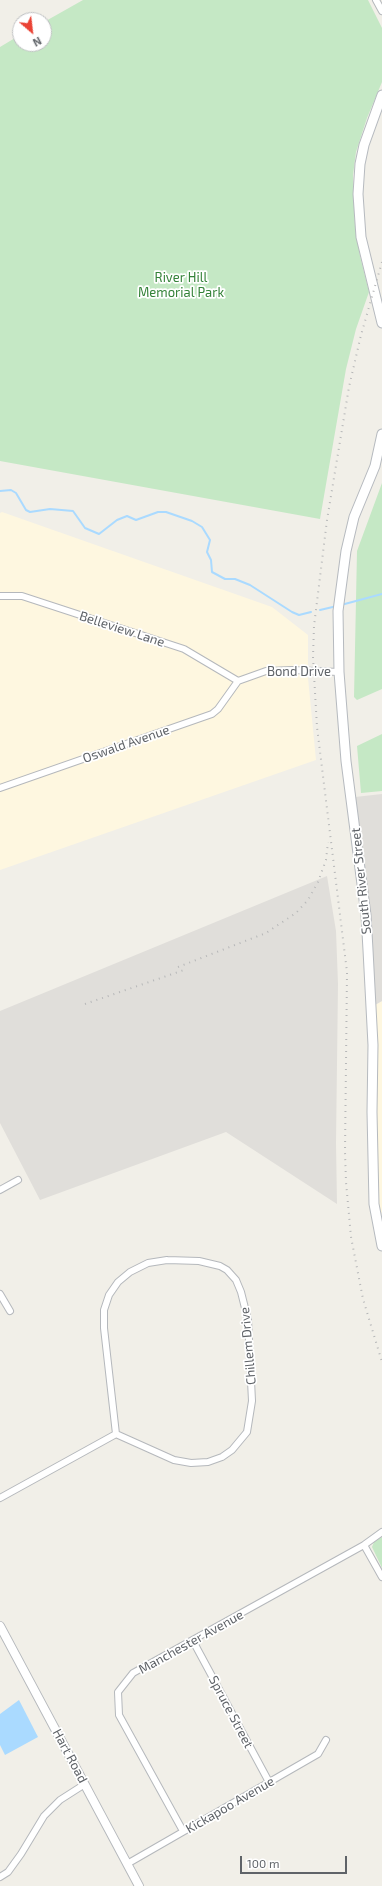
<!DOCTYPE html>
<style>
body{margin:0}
#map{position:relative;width:382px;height:1886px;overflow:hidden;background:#f1efe8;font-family:"Exo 2",sans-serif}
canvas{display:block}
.north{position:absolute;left:12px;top:12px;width:40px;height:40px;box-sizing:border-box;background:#fff;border:1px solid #bfc1c3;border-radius:50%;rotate:152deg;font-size:11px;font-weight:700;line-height:16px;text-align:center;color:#5f6368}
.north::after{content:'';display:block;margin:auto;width:14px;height:18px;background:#ea4335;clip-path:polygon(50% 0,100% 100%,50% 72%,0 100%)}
.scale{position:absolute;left:240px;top:1856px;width:107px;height:18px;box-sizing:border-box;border:2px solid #5f6368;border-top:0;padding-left:5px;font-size:12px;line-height:14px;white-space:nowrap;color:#5f6368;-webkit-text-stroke:3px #fff;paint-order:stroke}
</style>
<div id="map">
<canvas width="382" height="1886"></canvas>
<div class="north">N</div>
<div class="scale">100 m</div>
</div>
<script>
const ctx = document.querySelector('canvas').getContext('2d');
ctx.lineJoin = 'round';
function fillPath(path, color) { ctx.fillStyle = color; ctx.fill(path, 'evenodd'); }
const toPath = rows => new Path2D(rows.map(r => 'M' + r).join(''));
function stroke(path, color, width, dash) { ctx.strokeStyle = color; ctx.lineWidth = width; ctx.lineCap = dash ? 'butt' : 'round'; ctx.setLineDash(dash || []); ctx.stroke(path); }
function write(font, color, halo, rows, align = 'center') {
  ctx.font = font + ' "Exo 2",sans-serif'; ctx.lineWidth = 3.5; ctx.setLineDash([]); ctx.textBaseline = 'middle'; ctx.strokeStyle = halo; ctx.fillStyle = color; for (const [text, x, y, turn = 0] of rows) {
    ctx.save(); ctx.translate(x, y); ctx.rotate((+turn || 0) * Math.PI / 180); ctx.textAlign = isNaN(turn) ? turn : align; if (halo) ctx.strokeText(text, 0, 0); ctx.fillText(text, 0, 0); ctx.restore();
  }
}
fillPath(toPath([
 [2,512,272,607,308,635,308,678,316,760,0,870,0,513],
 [382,1001,382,1212,379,1214,375,1127,375,1005]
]), '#fef7e0');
fillPath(toPath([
 [382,794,382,1001,375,1005,355,797],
 [327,876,336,931,338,984,336,1143,337,1204,226,1132,40,1200,0,1123,0,1011]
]), '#e0deda');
fillPath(toPath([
 [83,0,368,0,382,28,382,82,367,118,356,152,353,175,355,226,360,256,369,292,356,329,346,369,320,519,0,461,0,47,20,35,20,44,44,44,44,22],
 [382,483,382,689,357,700,354,697,357,551],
 [382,734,382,791,361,793,357,746],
 [382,1537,382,1568,372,1547,374,1542]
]), '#c5e8c5');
fillPath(toPath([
 [19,1700,38,1737,5,1755,0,1745,0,1714]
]), '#aadaff');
stroke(toPath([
 [0,491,11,490,16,493,26,510,30,512,50,509,73,511,85,528,99,534,117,520,127,516,136,520,158,512,166,512,192,521,202,527,210,540,207,552,211,560,212,572,225,579,235,579,250,585,292,612,299,615,311,612],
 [341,605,382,594],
 [320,610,337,606]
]), '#aadaff', 2);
const minor = toPath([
 [376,0,382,11],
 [0,596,22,596,184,649,238,681],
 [238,681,266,671,292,670,339,672],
 [0,788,212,714,218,709,238,681],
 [0,1190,18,1180],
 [167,1260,199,1261,220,1266,227,1270,236,1280,241,1292,248,1320,252,1401,247,1432,232,1450,222,1457,208,1462,191,1463,174,1460,116,1434,104,1328,104,1310,109,1295,118,1282,130,1272,148,1263,167,1260],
 [0,1294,10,1311],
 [0,1498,116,1434],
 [364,1545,382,1577],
 [193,1641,269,1782],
 [183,1831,119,1715,118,1692,133,1673,364,1545,382,1532],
 [127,1864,318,1754,326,1740],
 [0,1877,8,1872,21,1854,44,1816,60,1800,85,1784]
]);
const tertiary = toPath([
 [0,1626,139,1886]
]);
const secondary = toPath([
 [382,95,364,145,360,164,358,194,361,237,382,323],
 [382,434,375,466,354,517,346,551,338,611,339,672,346,761,366,915,368,950,373,1045,372,1112,374,1204,382,1246]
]);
stroke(minor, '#b5b8bc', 8);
stroke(tertiary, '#b5b8bc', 10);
stroke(secondary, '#b6babf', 11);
stroke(minor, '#fff', 6);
stroke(tertiary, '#fff', 8);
stroke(secondary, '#fff', 9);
stroke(toPath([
 [382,262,361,335,349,387,327,520,314,626,313,657,317,727,347,972,345,1152,346,1182,351,1237,363,1299,382,1362],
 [178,967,266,933,296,913,308,900,318,882,326,860,328,842],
 [85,1004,187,969]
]), '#b6b7b8', 2, [1, 5]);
write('13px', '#348238', '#fff', [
 ["River Hill",181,278],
 ["Memorial Park",181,293]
]);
write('13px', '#5f6368', '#fff', [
 ["Belleview Lane",122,629,18],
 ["Bond Drive",299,672],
 ["Oswald Avenue",126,744,-19],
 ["South River Street",361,881,-96],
 ["Chillem Drive",248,1346,-95],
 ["Manchester Avenue",191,1642,-29],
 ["Spruce Street",231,1712,62],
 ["Hart Road",70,1756,62],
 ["Kickapoo Avenue",230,1805,-30]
]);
</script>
